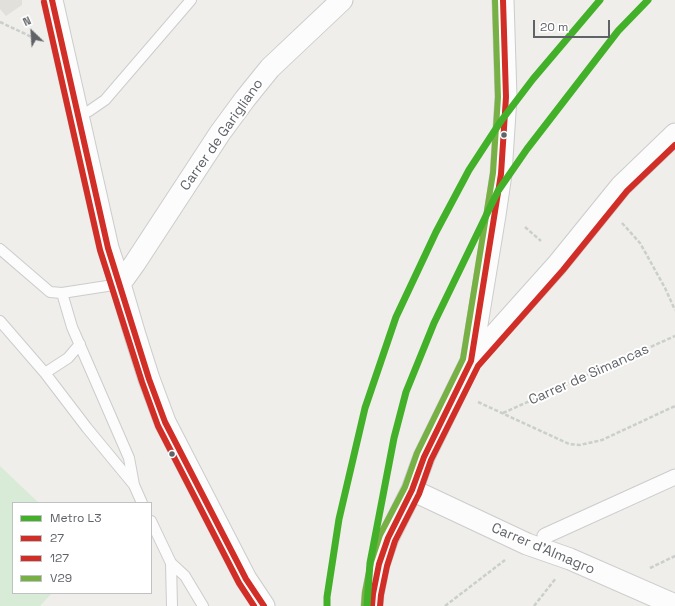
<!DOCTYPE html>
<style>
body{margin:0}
#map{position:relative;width:675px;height:606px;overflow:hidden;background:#efeeea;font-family:"Space Grotesk",sans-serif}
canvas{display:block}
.legend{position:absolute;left:12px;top:502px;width:140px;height:92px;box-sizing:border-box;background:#fff;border:1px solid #bfc1c3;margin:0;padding:5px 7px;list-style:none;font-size:12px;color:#5f6368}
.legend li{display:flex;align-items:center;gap:8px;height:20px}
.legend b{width:20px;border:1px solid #bfc1c3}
.north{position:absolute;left:12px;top:12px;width:40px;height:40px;-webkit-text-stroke:3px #fff;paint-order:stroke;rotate:335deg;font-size:11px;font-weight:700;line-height:16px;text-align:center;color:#5f6368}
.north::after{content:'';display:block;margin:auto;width:14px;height:18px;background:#5f6368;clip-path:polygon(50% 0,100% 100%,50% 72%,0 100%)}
.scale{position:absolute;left:533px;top:20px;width:77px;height:18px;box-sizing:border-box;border:2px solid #5f6368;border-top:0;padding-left:5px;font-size:12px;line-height:14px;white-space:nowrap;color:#5f6368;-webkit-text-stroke:3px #fff;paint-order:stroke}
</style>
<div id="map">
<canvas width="675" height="606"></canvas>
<ul class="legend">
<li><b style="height:5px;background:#43b02a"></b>Metro L3</li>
<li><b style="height:5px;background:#d02e26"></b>27</li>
<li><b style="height:5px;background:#d02e26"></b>127</li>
<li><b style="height:5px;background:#77b045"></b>V29</li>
</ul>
<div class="north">N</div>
<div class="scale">20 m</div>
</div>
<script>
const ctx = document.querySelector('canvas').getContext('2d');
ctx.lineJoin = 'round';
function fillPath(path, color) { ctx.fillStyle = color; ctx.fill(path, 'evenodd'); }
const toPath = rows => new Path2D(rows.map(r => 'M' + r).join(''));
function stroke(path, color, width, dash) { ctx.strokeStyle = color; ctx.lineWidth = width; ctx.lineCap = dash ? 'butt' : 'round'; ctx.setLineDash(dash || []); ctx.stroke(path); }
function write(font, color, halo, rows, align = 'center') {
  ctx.font = font + ' "Space Grotesk",sans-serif'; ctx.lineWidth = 4; ctx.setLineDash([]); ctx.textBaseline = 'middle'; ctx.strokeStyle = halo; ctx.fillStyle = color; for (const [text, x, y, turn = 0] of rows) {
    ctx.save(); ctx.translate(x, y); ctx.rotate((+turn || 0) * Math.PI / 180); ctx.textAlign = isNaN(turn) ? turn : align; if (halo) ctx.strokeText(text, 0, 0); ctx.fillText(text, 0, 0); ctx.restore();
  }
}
fillPath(toPath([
 [0,0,22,0,22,5,6,16,0,9]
]), '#e2e0da');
fillPath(toPath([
 [0,466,39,503,13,503,13,593,52,593,40,606,0,606]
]), '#d8ebd6');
const service = toPath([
 [78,116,89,111,105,100,191,0],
 [0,249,50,292,62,293,120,284],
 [62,293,72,327,129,458,134,485],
 [0,321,45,373,87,428,134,485,142,503],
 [45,373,68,358,80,344],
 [151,521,171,563,185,576,203,606],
 [171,563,172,606]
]);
const pedestrian = toPath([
 [545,536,675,477]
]);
const minor = toPath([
 [52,0,108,248,120,284,135,335,149,379,165,422,246,579,264,606],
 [120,284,135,263,220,133,245,99,270,68,342,0],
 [471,361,495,215,501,174,506,97,503,0],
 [412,490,527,544,570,559,675,605],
 [372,606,373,594,379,564,388,538,412,490,424,457,471,361,557,265,621,186,675,134]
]);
stroke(service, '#cbcccc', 12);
stroke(pedestrian, '#cbcccc', 17);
stroke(minor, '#cbcccc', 23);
stroke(toPath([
 [0,22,36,39],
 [622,223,640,243,665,288,675,310],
 [525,227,541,241],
 [478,402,569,444,580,445,602,440,675,406],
 [503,413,675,336],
 [650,568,675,556],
 [445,606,505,560],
 [534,606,556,578]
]), '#cacfcc', 2.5, [4, 2]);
stroke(service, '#fdfcfc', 10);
stroke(pedestrian, '#fdfcfc', 15);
stroke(minor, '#fdfcfc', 21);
stroke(toPath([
 [52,0,108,248,149,379,165,422,246,579,264,606],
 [372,606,373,594,379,564,388,538,412,490,424,457,471,361,501,174,506,97,503,0]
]), '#d02e26', 6);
stroke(toPath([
 [44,2,100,250,142,382,158,426,239,583,254,606],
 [380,606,381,595,387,566,395,541,419,494,431,460,478,366,563,270,627,191,675,145]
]), '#d02e26', 6);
stroke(toPath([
 [364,605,365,592,371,562,380,535,405,487,417,453,463,359,493,173,498,97,495,0]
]), '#77b045', 6);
stroke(toPath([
 [327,606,327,597,339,519,365,408,396,317,436,232,469,170,501,121,533,79,600,0],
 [367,606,370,563,394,438,406,392,434,323,498,191,527,149,618,31,648,0]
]), '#43b02a', 7);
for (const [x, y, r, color] of [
 [504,135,3.5,"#5f6368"],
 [172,454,3.5,"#5f6368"]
]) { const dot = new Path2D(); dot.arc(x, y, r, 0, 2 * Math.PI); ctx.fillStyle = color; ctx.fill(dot); stroke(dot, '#fff', 1.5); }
write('14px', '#5f6368', '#fff', [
 ["Carrer de Garigliano",222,135,-55],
 ["Carrer de Simancas",589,375,-24],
 ["Carrer d'Almagro",543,549,23]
]);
</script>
